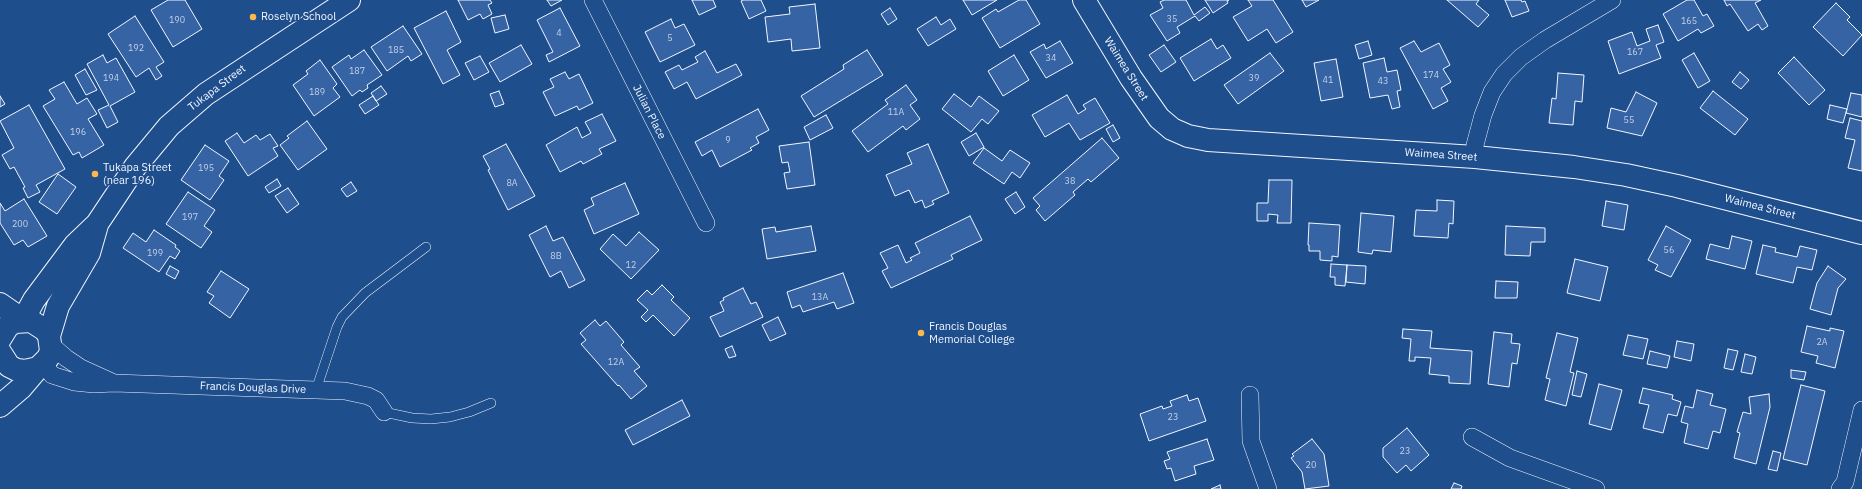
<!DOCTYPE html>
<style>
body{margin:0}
canvas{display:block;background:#1f4e8c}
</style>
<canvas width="1862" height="489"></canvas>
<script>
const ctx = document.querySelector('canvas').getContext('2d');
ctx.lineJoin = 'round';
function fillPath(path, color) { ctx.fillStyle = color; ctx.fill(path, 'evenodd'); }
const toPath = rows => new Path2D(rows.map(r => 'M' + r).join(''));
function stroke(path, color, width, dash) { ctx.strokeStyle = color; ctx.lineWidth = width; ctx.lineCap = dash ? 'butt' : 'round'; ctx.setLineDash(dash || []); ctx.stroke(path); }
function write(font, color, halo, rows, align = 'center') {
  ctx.font = font + ' "IBM Plex Sans",sans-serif'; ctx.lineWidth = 3; ctx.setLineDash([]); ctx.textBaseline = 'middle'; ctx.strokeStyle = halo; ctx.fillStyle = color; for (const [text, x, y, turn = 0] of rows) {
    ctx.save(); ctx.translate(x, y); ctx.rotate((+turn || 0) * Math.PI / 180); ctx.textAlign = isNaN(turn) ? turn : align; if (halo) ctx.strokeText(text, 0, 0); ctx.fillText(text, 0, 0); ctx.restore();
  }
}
const building = toPath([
 [168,0,185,0,202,29,173,47,151,10,168,0],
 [458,0,490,0,492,3,488,5,492,14,483,19,480,14,468,20,458,0],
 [547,0,562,0,551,6,547,0],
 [692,0,713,0,716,7,699,15,692,0],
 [743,0,761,0,766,11,749,19,741,1,743,0],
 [963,0,997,0,972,15,963,0],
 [1019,0,1026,0,1040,24,1000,48,982,18,996,9,998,12,1019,0],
 [1164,0,1186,0,1194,15,1205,7,1210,13,1199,21,1195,16,1177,27,1180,33,1167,41,1150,15,1163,8,1160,2,1164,0],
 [1205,0,1229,0,1227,1,1228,3,1213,13,1205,0],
 [1248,0,1273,0,1293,32,1276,43,1267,29,1248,41,1233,17,1252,6,1248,0],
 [1302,0,1319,0,1306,7,1302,0],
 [1447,0,1479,0,1476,4,1489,15,1478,27,1447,0],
 [1505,0,1521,0,1522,2,1525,1,1529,11,1512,17,1505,0],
 [1687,0,1694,0,1703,16,1707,14,1714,26,1701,33,1698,29,1678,41,1663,14,1687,0],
 [1724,0,1761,0,1755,3,1768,26,1762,30,1758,24,1748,31,1730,4,1727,6,1724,0],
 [1836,3,1850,17,1847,20,1862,35,1843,56,1813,27,1836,3],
 [815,4,820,48,792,51,791,39,768,42,765,17,790,14,789,7,815,4],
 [560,8,580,46,549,62,546,55,553,52,537,20,560,8],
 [890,8,897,19,888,25,881,14,890,8],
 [446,11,461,42,447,50,460,75,443,84,414,28,446,11],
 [505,15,509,29,495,33,491,18,505,15],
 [135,16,164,62,156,67,162,76,156,80,149,68,136,77,108,34,135,16],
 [936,17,941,25,950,19,956,29,928,46,917,29,936,17],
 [671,19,675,28,684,24,695,45,660,62,645,32,671,19],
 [1658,25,1664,42,1656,45,1661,58,1619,74,1608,41,1632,32,1637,46,1650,41,1646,29,1658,25],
 [403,26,422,54,411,61,408,56,387,71,371,47,403,26],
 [1211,39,1217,49,1223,45,1231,58,1194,81,1180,58,1211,39],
 [1060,41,1073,63,1046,78,1030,52,1044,44,1046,49,1060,41],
 [1368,41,1372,55,1359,59,1355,45,1368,41],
 [1414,41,1421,52,1439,43,1450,65,1443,69,1451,82,1441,88,1448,101,1433,109,1400,48,1414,41],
 [521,45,532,64,500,82,489,63,521,45],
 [1164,45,1176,62,1161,72,1149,55,1164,45],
 [364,50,382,75,367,85,368,88,362,92,360,90,352,96,332,67,349,55,351,59,364,50],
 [867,50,883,75,814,117,801,96,844,69,843,65,867,50],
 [705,51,717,73,736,64,742,75,696,99,687,82,674,89,665,72,679,65,682,70,698,62,695,57,705,51],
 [1270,53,1284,71,1238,104,1224,85,1270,53],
 [1694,53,1710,81,1698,88,1682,60,1694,53],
 [103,55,107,63,116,58,135,92,110,106,118,122,107,128,98,110,109,105,87,64,103,55],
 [1014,55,1029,80,1003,96,988,71,1014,55],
 [480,56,489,72,474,80,465,63,480,56],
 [1794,57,1825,90,1809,105,1778,73,1794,57],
 [1384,58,1387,72,1397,70,1401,90,1397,91,1400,107,1392,109,1388,95,1370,98,1363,63,1384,58],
 [1336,59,1343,97,1321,101,1314,63,1336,59],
 [320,60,337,84,333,88,340,97,314,116,293,85,308,74,306,71,320,60],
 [85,69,97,90,86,95,75,75,85,69],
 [565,72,569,79,579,74,593,103,579,110,577,106,555,116,543,92,554,87,550,79,565,72],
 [1740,72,1749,80,1741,89,1732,82,1740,72],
 [1558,73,1584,75,1582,102,1575,101,1573,125,1549,123,1552,98,1556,99,1558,73],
 [64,82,77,104,87,98,97,114,88,119,104,145,82,158,79,152,73,155,43,106,55,99,49,90,64,82],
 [906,85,917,100,910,105,920,119,906,130,903,126,868,152,852,131,888,104,885,100,906,85],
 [381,86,387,94,376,101,371,93,381,86],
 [499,91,504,104,495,107,490,94,499,91],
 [1713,91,1748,119,1735,135,1700,108,1713,91],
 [1636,92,1657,103,1642,136,1607,128,1611,108,1626,112,1636,92],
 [1851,93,1862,95,1862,117,1846,113,1851,93],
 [954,94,971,107,979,96,999,111,988,124,982,119,971,132,942,109,954,94],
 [1067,95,1078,114,1086,109,1083,105,1095,98,1110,123,1080,140,1069,123,1045,137,1032,115,1067,95],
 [0,96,5,104,0,107,0,96],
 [373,96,379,105,365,114,359,105,373,96],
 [29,105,65,169,36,185,40,192,28,198,23,188,25,187,14,167,10,169,2,155,14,148,0,121,29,105],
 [1830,105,1847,109,1843,123,1827,119,1830,105],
 [758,109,769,130,756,137,759,143,750,148,752,150,720,167,712,150,702,156,695,142,758,109],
 [602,114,616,141,599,149,602,154,583,164,581,161,560,172,546,145,577,127,582,138,591,133,585,122,602,114],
 [826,115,833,128,810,140,804,127,826,115],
 [1850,118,1862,121,1862,171,1848,168,1855,140,1845,138,1850,118],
 [307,121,327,149,298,170,280,145,289,138,287,136,307,121],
 [1113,125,1120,138,1113,142,1106,129,1113,125],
 [237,133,244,143,256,135,260,140,270,134,278,146,273,148,278,156,248,176,225,141,237,133],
 [976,133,984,147,969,156,961,142,976,133],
 [1102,138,1119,158,1091,182,1088,179,1073,192,1075,195,1045,221,1036,210,1040,206,1033,198,1102,138],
 [809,142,815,185,787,189,784,173,790,172,788,162,782,163,779,146,809,142],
 [506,144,535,196,508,210,488,170,490,169,483,156,506,144],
 [928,144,949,193,932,201,934,204,925,208,922,200,915,203,909,190,895,196,886,175,912,164,907,153,928,144],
 [205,145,229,161,219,176,224,180,210,200,181,180,205,145],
 [984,148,1002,161,1010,150,1030,163,1020,178,1012,172,1004,184,973,163,984,148],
 [58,174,76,187,57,214,39,202,58,174],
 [277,179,281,186,269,193,265,187,277,179],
 [1269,180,1292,180,1291,223,1277,223,1278,215,1268,214,1268,221,1257,221,1257,203,1268,203,1269,180],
 [351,182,357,191,347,197,341,189,351,182],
 [625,183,639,214,594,234,584,210,594,205,591,198,625,183],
 [288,188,299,204,287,213,275,196,288,188],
 [188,192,215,210,204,226,212,232,201,248,166,224,188,192],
 [1016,192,1025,207,1015,214,1005,199,1016,192],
 [24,199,47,236,28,247,23,240,14,245,0,223,0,203,5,211,24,199],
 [1437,200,1454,201,1453,224,1449,223,1448,238,1414,236,1416,210,1437,211,1437,200],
 [1606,201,1628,205,1624,230,1602,226,1606,201],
 [1361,213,1394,216,1391,252,1373,250,1372,254,1358,252,1361,213],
 [970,216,982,240,951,255,953,259,891,288,882,271,888,268,880,253,898,245,906,263,912,260,910,258,920,253,915,243,970,216],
 [1309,223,1340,225,1338,257,1332,256,1332,261,1320,260,1320,251,1309,251,1309,245,1308,245,1309,223],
 [546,226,553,241,563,237,585,280,569,288,561,271,550,277,529,235,546,226],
 [811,226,816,251,767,259,762,229,775,227,776,232,811,226],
 [1506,226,1545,228,1545,242,1531,242,1530,256,1505,255,1506,226],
 [1666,226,1691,240,1671,277,1655,270,1658,265,1648,260,1666,226],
 [154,230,176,245,175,247,180,251,175,259,170,256,159,272,123,248,133,233,146,242,154,230],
 [639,232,659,250,631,279,600,249,613,234,626,246,639,232],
 [1732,236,1752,241,1745,269,1706,259,1710,244,1729,249,1732,236],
 [1763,245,1776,248,1775,252,1797,257,1800,246,1817,250,1812,270,1797,267,1793,283,1756,274,1763,245],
 [1575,259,1608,267,1600,301,1567,293,1575,259],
 [1331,264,1347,265,1345,286,1335,285,1335,277,1330,277,1331,264],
 [1347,265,1366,266,1365,284,1346,282,1347,265],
 [170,266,179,271,175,279,166,274,170,266],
 [1828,266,1846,279,1838,288,1831,315,1810,309,1817,283,1828,266],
 [221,271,249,289,230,318,209,303,214,296,207,292,221,271],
 [843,273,854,303,837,309,834,302,803,312,800,305,792,308,787,292,843,273],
 [1496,281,1518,282,1517,298,1495,298,1496,281],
 [662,285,674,297,671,300,690,318,674,336,653,315,646,322,641,317,648,310,637,300,647,290,652,295,662,285],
 [743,288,751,304,756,302,763,317,720,337,710,317,724,311,720,302,724,300,723,298,743,288],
 [778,317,786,334,770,341,762,325,778,317],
 [595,320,600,326,606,321,624,342,621,345,640,367,634,371,647,386,631,399,619,385,618,386,581,344,586,340,580,333,595,320],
 [1807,326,1830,331,1830,328,1844,331,1835,368,1816,363,1818,356,1801,352,1807,326],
 [1403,329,1432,331,1430,348,1472,351,1470,384,1449,383,1449,376,1429,374,1431,358,1415,357,1415,361,1409,361,1411,339,1402,338,1403,329],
 [1494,332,1512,334,1511,343,1520,344,1517,364,1512,363,1509,387,1488,384,1494,332],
 [1557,333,1578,338,1570,372,1574,373,1566,406,1545,400,1550,379,1546,378,1557,333],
 [1628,335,1648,339,1643,359,1623,355,1628,335],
 [1677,341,1694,344,1691,361,1674,357,1677,341],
 [732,346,736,356,729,358,725,349,732,346],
 [1728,349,1738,351,1733,370,1724,368,1728,349],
 [1650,351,1670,356,1667,368,1647,364,1650,351],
 [1745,354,1756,357,1752,374,1741,372,1745,354],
 [1791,370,1806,372,1804,380,1791,378,1791,370],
 [1577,371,1587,374,1581,397,1572,395,1577,371],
 [1599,384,1622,390,1611,430,1589,424,1599,384],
 [1801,385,1825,391,1807,465,1783,459,1801,385],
 [1643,388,1673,395,1672,399,1681,402,1677,416,1668,414,1663,433,1643,428,1649,405,1639,403,1643,388],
 [1697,390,1713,394,1710,405,1726,409,1720,433,1713,431,1708,449,1684,443,1688,424,1681,422,1685,406,1693,408,1697,390],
 [1769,394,1770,407,1756,464,1734,458,1740,433,1737,432,1743,412,1751,414,1749,397,1769,394],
 [1187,395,1189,401,1198,398,1206,421,1149,441,1140,414,1162,406,1163,409,1172,406,1170,401,1187,395],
 [682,400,690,416,633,445,625,430,682,400],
 [1407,428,1429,455,1411,471,1406,465,1397,473,1383,457,1383,448,1407,428],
 [1207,439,1214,460,1194,466,1196,474,1175,481,1171,468,1167,469,1164,461,1170,459,1167,452,1207,439],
 [1312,439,1324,454,1329,486,1305,489,1302,472,1291,458,1294,456,1292,454,1312,439],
 [1773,451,1781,453,1777,471,1768,469,1773,451],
 [1454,483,1462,486,1461,489,1451,489,1454,483],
 [1220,485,1221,489,1211,489,1220,485]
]);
fillPath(building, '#3563a3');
stroke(building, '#f2f6ff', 1);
const lane = toPath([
 [316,390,337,327,342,317,365,293,426,247],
 [384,412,412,418,431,419,450,417,469,412,491,403]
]);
const street = toPath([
 [593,0,706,223],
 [1475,157,1475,145,1483,115,1492,92,1504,74,1521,57,1545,40,1612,0],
 [50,344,66,358,81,368,114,383],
 [44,364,52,375,74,382,94,384,114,383,345,391,368,396,376,400,384,412],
 [1250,395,1251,441,1268,489],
 [1472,437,1510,458,1596,489],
 [1840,489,1845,482,1862,410]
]);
const secondary = toPath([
 [1084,0,1131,78,1159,118,1172,129,1188,136,1208,140,1475,157,1574,167,1626,175,1677,186,1862,233],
 [0,304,23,320],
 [23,320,34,300,75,245,97,224,135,167,169,126,206,94,349,0],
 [49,336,58,306,89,253,97,225],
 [0,339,8,326,15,322,31,321,45,330,49,336,51,351,48,358,38,368,25,371,17,370,9,366,0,352],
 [0,406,21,388,38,368]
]);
stroke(lane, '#f2f6ff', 10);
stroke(street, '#f2f6ff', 18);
stroke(secondary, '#f2f6ff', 24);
stroke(lane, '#1f4e8c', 9);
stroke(street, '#1f4e8c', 17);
stroke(secondary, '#1f4e8c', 22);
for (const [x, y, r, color] of [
 [253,17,4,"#ffb74d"],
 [95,174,4,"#ffb74d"],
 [921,333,4,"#ffb74d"]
]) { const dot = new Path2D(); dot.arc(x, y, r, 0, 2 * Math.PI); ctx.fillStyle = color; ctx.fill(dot); stroke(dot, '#1f4e8c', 1.5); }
write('9px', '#c3d1e8', null, [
 ["35",1172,19],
 ["190",177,20],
 ["165",1689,21],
 ["4",559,33],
 ["5",670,38],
 ["192",136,48],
 ["185",396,50],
 ["167",1635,52],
 ["34",1051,58],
 ["187",357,71],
 ["174",1431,75],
 ["194",111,78],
 ["39",1254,78],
 ["41",1328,80],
 ["43",1383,81],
 ["189",317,92],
 ["11A",896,112],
 ["55",1629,120],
 ["196",78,132],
 ["9",728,140],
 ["195",206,168],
 ["38",1070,181],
 ["8A",512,183],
 ["197",190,217],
 ["200",20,224],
 ["56",1669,250],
 ["199",155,253],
 ["8B",556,256],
 ["12",631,265],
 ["13A",820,297],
 ["2A",1822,342],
 ["12A",616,362],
 ["23",1173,417],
 ["23",1405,451],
 ["20",1311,465]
]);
write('11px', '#f2f6ff', '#1f4e8c', [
 ["Roselyn School",261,17],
 ["Tukapa Street",103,168],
 ["(near 196)",103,181],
 ["Francis Douglas",929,327],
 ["Memorial College",929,340]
], 'left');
write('11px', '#f2f6ff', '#1f4e8c', [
 ["Waimea Street",1126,69,58],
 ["Tukapa Street",217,88,-37],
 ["Julian Place",649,112,63],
 ["Waimea Street",1441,155,4],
 ["Waimea Street",1760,207,14],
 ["Francis Douglas Drive",253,388,2]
]);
</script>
